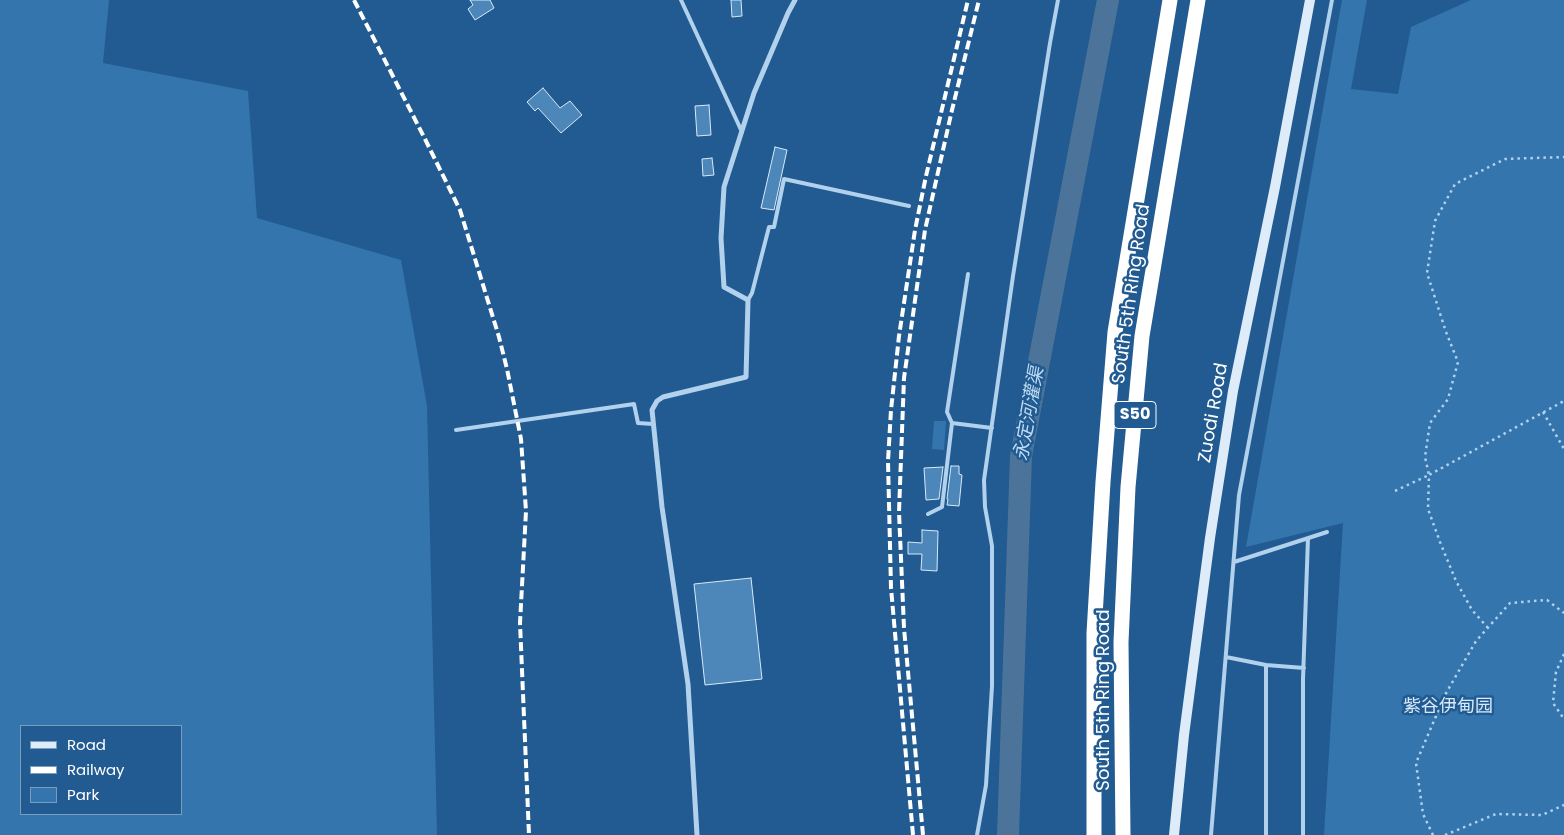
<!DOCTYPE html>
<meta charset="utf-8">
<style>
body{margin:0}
#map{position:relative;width:1564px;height:835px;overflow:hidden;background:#215b91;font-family:Poppins,sans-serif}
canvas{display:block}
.legend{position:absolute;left:20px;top:725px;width:162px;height:90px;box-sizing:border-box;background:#215b91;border:1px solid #7a9dbd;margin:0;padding:6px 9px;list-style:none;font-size:15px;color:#fff}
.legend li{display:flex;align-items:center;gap:10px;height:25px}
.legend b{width:25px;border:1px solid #7a9dbd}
</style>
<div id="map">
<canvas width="1564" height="835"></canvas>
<ul class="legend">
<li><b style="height:6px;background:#deecfa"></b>Road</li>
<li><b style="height:6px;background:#fff"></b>Railway</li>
<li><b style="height:14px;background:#3475ae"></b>Park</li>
</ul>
</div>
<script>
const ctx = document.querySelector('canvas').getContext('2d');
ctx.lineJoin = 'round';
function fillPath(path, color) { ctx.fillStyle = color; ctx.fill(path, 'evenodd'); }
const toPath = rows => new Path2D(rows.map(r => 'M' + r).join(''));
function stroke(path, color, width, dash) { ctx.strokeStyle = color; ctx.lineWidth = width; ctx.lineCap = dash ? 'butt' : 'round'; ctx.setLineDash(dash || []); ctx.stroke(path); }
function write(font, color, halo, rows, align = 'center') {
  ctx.font = font + ' Poppins,"Noto Sans SC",sans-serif'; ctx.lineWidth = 5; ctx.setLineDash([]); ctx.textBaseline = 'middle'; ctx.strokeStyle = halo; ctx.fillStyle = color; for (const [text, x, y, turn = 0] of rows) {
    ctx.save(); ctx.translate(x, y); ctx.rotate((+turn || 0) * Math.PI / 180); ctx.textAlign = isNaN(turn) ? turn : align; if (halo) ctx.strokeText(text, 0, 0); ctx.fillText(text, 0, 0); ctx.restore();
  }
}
fillPath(toPath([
 [0,0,109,0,103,63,248,91,257,218,401,260,427,406,437,835,0,835],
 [21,726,181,726,181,814,21,814],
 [1342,0,1367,0,1351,89,1398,94,1411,27,1471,0,1564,0,1564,835,1324,835,1343,523,1246,547],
 [934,421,946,421,944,450,932,449]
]), '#3475ae');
stroke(toPath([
 [1008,835,1021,456,1108,0]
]), '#4c749a', 22);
const building = toPath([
 [470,0,490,0,494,8,475,20,468,9,473,5,470,0],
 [731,0,741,0,742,16,732,17,731,0],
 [543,88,560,108,570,101,582,115,561,133,538,108,535,111,527,102,543,88],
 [709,105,711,135,697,136,695,106,709,105],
 [775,147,787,150,774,210,761,208,775,147],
 [712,158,714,175,703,176,702,159,712,158],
 [951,466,959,466,959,474,962,475,959,506,947,505,948,499,947,499,951,466],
 [943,467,939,499,926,500,924,468,943,467],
 [922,530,938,531,937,571,921,570,922,554,908,554,908,542,922,543,922,530],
 [751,578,762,679,705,685,694,584,751,578]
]);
fillPath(building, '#4d87b9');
stroke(building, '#d7e9f9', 1);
stroke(toPath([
 [1543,412,1564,449],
 [1395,491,1429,475,1425,457,1430,423,1448,399,1458,362,1446,332,1427,273,1435,221,1455,184,1505,159,1564,157],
 [1488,628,1472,610,1456,581,1440,542,1428,509,1429,475,1564,401],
 [1564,654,1556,672,1553,703,1564,719],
 [1433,835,1423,814,1416,763,1445,695,1476,641,1510,603,1547,600,1564,613],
 [1445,835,1496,814,1542,815,1564,805]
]), '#b1d1ed', 2.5, [2.5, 4]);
stroke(toPath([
 [681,0,742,132],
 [748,300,752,293,769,227,774,227,784,179,909,206],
 [952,423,992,428],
 [456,430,634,404,638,423,653,424],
 [928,514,942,507,952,423,947,412,968,274],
 [1234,562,1327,532],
 [1226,657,1266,665,1266,835],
 [1266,665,1304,668],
 [977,835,986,785,992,686,992,546,985,507,984,480,1013,276,1050,43,1058,0],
 [1211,835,1239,495,1332,0],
 [1303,835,1303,679,1308,538]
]), '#b1d1ed', 4);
stroke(toPath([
 [697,835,688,684,662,507,652,410,657,401,663,397,746,377,748,300,724,287,721,238,724,187,754,93,788,13,795,0]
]), '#b1d1ed', 5);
stroke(toPath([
 [1174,835,1184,735,1210,538,1233,391,1275,187,1310,0]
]), '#deecfa', 10);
stroke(toPath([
 [1094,835,1094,633,1103,482,1115,332,1170,0],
 [1123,835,1121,642,1128,487,1142,336,1198,0]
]), '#fff', 15);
stroke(toPath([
 [354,0,425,139,460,210,499,337,507,369,521,439,526,511,520,623,529,835],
 [913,835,891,588,888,461,891,410,899,336,915,230,926,176,968,0],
 [923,835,904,628,899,512,904,378,925,230,952,110,979,0]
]), '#fff', 4, [9, 4]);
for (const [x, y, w] of [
 [1135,415,42]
]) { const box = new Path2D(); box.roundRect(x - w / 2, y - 13.5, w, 27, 4); ctx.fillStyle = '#215b91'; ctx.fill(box); stroke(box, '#fff', 1); }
write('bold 16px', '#fff', null, [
 ["S50",1135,415]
]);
write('18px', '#fff', '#215b91', [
 ["South 5th Ring Road",1132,294,-82],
 ["Zuodi Road",1214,413,-80],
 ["South 5th Ring Road",1104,700,-90]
]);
write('18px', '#d7e9f9', '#215b91', [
 ["紫谷伊甸园",1448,707]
]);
write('italic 19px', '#bedbf4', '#215b91', [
 ["永定河灌渠",1030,414,-80]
]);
</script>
